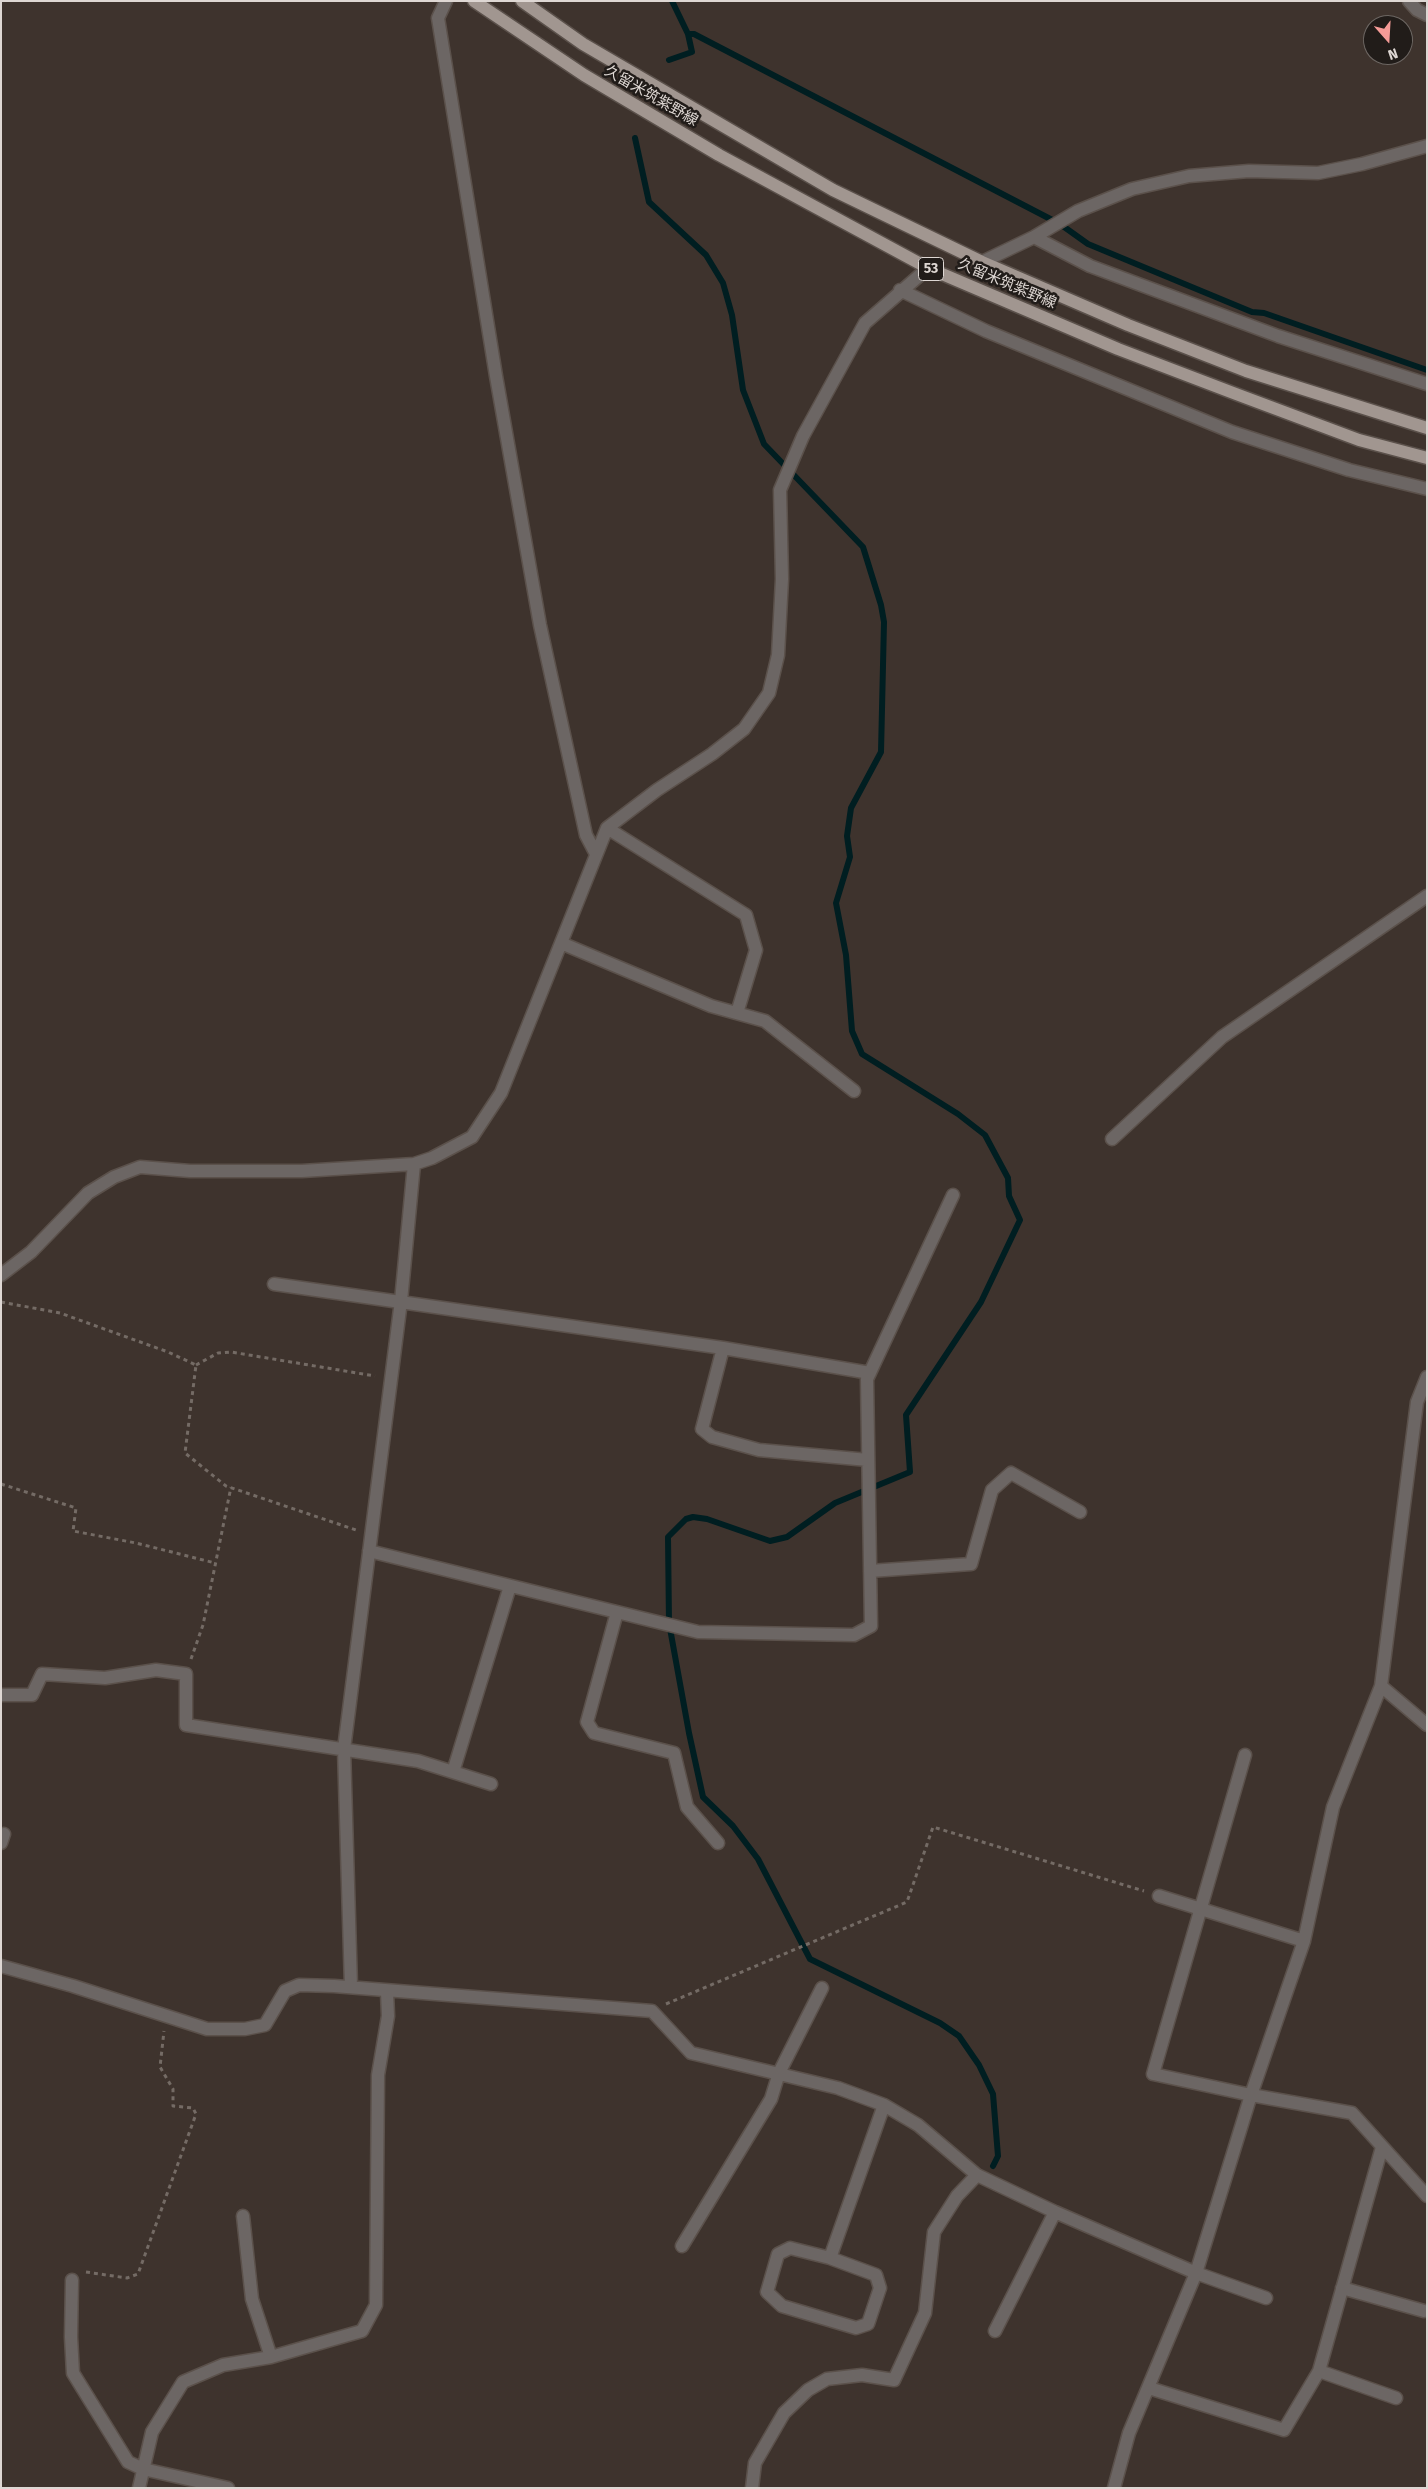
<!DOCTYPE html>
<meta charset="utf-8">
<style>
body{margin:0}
#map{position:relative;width:1428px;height:2489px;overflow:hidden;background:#3e332d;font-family:"Fira Sans",sans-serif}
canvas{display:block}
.frame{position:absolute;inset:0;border:2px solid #ded7d3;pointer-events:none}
.north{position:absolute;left:1363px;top:15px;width:50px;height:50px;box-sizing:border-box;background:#211c19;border:1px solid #6d6763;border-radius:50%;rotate:161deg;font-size:14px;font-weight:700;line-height:20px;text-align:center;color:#ded7d3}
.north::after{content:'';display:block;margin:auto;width:18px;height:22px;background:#f59b97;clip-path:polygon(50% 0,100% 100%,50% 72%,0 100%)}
</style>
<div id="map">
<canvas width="1428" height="2489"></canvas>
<div class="frame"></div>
<div class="north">N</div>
</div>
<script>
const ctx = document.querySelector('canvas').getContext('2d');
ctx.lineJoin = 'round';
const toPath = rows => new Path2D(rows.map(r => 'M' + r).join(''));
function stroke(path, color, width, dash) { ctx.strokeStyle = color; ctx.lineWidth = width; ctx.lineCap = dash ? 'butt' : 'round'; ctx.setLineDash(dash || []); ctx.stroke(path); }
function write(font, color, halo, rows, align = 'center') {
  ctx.font = font + ' "Fira Sans","Noto Sans JP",sans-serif'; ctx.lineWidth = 5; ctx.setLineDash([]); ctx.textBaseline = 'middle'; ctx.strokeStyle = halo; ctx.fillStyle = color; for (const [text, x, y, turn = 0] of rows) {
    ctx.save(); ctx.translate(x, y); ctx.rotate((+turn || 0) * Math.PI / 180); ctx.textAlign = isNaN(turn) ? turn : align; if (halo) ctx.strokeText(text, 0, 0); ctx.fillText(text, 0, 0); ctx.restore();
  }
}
stroke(toPath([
 [688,34,694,34,1060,224,1088,244,1252,312,1264,313,1427,370],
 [669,60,692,52,688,34,672,1],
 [635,138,649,202,706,255,723,283,732,315,743,390,764,444,863,547,881,605,884,622,881,752,851,808,847,836,850,857,836,903,846,955,852,1031,862,1054,958,1114,985,1135,1008,1178,1009,1196,1020,1220,981,1302,906,1415,910,1472,835,1503,787,1537,770,1541,707,1519,693,1517,686,1519,668,1537,669,1623,689,1733,703,1797,733,1826,758,1859,810,1959,940,2023,959,2036,979,2065,993,2094,998,2156,993,2166]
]), '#001e21', 6);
const minor = toPath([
 [446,1,438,18,496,376,540,625,586,835,596,854],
 [1409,1,1417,10,1427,15],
 [1034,237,1090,266,1278,336,1427,384],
 [982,262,1034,237,1078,211,1132,189,1189,176,1249,171,1318,173,1362,164,1427,146],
 [900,290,986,331,1232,432,1349,470,1427,489],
 [607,828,746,915,756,950,737,1013],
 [561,943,711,1006,765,1021,854,1091],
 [1112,1139,1222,1037,1427,896],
 [1,1275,31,1252,88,1193,114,1177,140,1167,190,1171,302,1171,414,1164,432,1158,472,1137,501,1093,607,828,657,790,712,754,744,729,769,693,778,655,782,579,780,490,803,436,865,323,928,268],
 [274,1284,723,1348,702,1429,712,1437,759,1450,868,1460],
 [723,1348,870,1373],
 [369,1551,698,1632,854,1635,871,1626,867,1379,953,1195],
 [870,1571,971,1564,992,1490,1011,1473,1080,1512],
 [617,1612,587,1722,594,1733,674,1753,687,1807,718,1843],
 [1381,1686,1427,1725],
 [1,1695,32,1695,42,1674,105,1678,156,1670,186,1674,186,1725,418,1761,491,1784],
 [1245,1755,1153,2074,1251,2095,1352,2113,1427,2196],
 [453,1772,510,1586],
 [1,1843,4,1834],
 [1159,1896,1304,1941],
 [1,1966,73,1986,207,2029,245,2029,265,2025,285,1991,299,1985,334,1986,652,2011,691,2053,838,2088,884,2105,918,2125,977,2175,1055,2212,1196,2273,1266,2298],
 [351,1987,344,1749,401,1301,414,1164],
 [243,2216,252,2299,271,2357],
 [682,2246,771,2099,779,2073,822,1988],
 [830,2258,790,2248,778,2254,767,2292,782,2306,856,2328,868,2324,880,2288,876,2275,830,2258,884,2105],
 [72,2280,71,2337,73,2373,128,2462,143,2469,228,2488],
 [1342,2288,1424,2311],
 [995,2331,1055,2212],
 [1319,2371,1396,2398],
 [1149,2388,1284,2430,1319,2371,1382,2147],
 [139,2488,152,2432,183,2382,223,2365,271,2357,362,2331,376,2305,378,2075,388,2016,387,1992],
 [752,2488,755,2463,784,2413,808,2390,827,2379,862,2375,894,2380,925,2313,934,2232,957,2196,977,2175],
 [1114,2488,1129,2433,1196,2273,1251,2095,1304,1941,1333,1807,1381,1686,1417,1402,1427,1377]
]);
const primary = toPath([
 [474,1,584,75,719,155,928,268,1118,349,1236,394,1359,440,1427,458],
 [522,1,583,44,833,190,982,262,1128,325,1246,371,1427,428]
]);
stroke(minor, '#5b514b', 15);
stroke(primary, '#5b514b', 15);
stroke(toPath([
 [1,1302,60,1313,168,1352,196,1365,185,1453,226,1486,356,1530],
 [196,1365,218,1353,231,1352,375,1376],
 [1,1484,76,1508,73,1531,136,1543,215,1563],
 [191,1659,203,1625,231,1487],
 [666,2004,907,1902,933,1827,1144,1891],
 [86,2272,127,2278,138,2274,196,2114,193,2108,173,2106,173,2089,160,2067,164,2031]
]), '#746b65', 3, [4, 4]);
stroke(minor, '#6c6664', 12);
stroke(primary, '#a19690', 12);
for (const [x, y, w] of [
 [931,269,25]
]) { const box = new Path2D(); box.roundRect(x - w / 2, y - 11.5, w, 23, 4); ctx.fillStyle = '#211c19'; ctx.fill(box); stroke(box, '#ded7d3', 1); }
write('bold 14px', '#ded7d3', null, [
 ["53",931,269]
]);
write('15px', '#ded7d3', '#211c19', [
 ["久留米筑紫野線",651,96,30],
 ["久留米筑紫野線",1007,284,23]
]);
</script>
